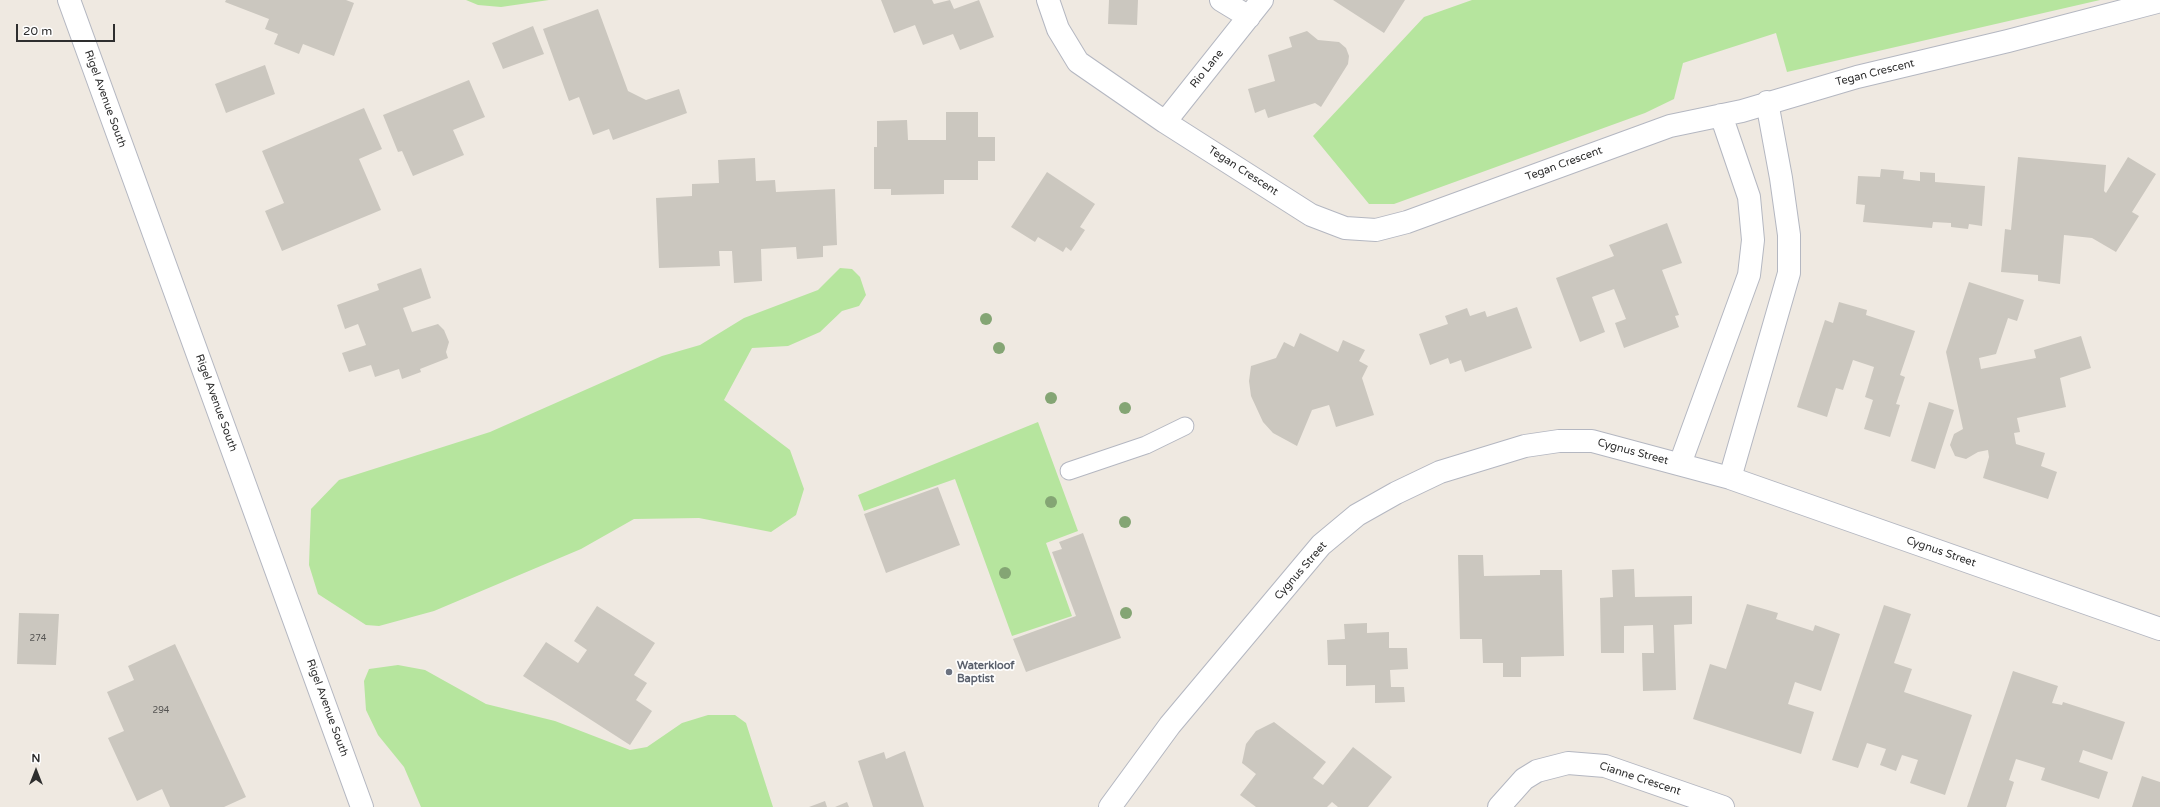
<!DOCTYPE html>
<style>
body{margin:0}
#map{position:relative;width:2160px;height:807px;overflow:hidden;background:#efe9e1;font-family:"Varela Round",sans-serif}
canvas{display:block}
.north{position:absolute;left:16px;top:751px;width:40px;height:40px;-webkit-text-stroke:3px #fff;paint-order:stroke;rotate:0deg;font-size:11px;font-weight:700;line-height:16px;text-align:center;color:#2e2e2e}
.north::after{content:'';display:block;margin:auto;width:14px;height:18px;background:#2e2e2e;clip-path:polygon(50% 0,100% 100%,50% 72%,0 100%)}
.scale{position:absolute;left:16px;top:24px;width:99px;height:18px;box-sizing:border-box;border:2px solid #2e2e2e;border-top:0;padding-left:5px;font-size:12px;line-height:14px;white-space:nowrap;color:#2e2e2e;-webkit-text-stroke:3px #fff;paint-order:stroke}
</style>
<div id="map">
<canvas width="2160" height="807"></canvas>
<div class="north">N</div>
<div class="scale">20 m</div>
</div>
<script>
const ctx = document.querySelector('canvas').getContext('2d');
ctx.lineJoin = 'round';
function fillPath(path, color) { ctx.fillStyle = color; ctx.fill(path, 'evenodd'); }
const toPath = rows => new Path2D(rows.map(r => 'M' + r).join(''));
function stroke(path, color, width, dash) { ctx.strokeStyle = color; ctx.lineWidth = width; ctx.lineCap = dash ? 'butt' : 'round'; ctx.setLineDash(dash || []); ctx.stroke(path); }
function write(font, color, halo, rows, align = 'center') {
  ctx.font = font + ' "Varela Round",sans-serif'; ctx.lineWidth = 3.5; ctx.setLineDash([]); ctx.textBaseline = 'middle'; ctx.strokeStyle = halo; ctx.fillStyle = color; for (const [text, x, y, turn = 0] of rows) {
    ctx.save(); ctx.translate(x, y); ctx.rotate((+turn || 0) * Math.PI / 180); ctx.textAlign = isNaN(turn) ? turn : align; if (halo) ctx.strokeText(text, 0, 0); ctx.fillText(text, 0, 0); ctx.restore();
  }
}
fillPath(toPath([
 [466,0,549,0,501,7,478,5],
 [1472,0,2100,0,1787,72,1776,33,1683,63,1674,99,1645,113,1394,204,1369,204,1313,136,1424,17],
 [840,268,852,269,860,277,866,295,859,306,842,311,820,332,788,346,752,348,724,400,790,450,804,489,796,515,771,532,699,518,634,519,581,549,434,611,379,626,366,625,318,594,309,565,311,509,339,480,490,432,662,356,700,345,744,318,818,290],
 [1038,422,1078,531,1046,543,1072,616,1012,636,955,479,864,511,858,495],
 [398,665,425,670,486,704,555,721,630,750,647,747,682,723,708,715,735,715,746,723,773,807,421,807,404,767,378,735,366,710,364,681,369,669]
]), '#b6e59e');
fillPath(toPath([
 [226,0,346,0,354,3,334,56,303,44,299,54,274,44,278,34,265,29,269,19,225,2],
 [881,0,932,0,934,4,950,0,954,9,979,0,994,37,960,50,953,34,923,45,915,25,894,33],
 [1109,0,1138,0,1137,25,1108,24],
 [1333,0,1405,0,1384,33],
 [598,9,628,91,646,100,679,89,687,113,613,140,609,129,593,135,579,97,569,101,543,29],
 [533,26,544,54,503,69,492,43],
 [1307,31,1318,40,1339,42,1346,48,1349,56,1348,64,1321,107,1315,103,1268,118,1265,109,1255,113,1248,89,1275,81,1268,55,1292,47,1289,37],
 [265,65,275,94,226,113,215,84],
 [469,80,485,117,453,130,464,155,413,176,402,151,398,152,383,115],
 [364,108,382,149,359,159,381,210,282,251,265,211,284,203,262,151],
 [946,112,978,112,978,137,995,137,995,161,978,161,978,180,944,180,944,194,891,195,891,189,874,189,874,147,877,147,877,121,907,120,908,140,946,140],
 [2018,157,2106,165,2104,191,2106,193,2128,157,2156,174,2132,212,2139,216,2116,252,2092,238,2064,235,2060,284,2038,281,2038,275,2001,272,2005,229,2011,230],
 [755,158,756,181,775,180,776,192,835,189,837,245,823,246,823,257,797,259,796,247,761,249,762,281,734,283,732,251,719,251,720,266,659,268,656,198,692,196,692,184,719,183,718,160],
 [1881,169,1904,171,1903,179,1920,181,1920,172,1935,173,1935,182,1985,186,1982,226,1969,224,1968,229,1951,227,1951,223,1933,222,1932,228,1863,222,1865,205,1856,204,1858,176,1880,177],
 [1047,172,1095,204,1080,227,1085,230,1071,251,1066,247,1063,252,1038,237,1035,242,1011,227],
 [1667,223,1682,263,1662,270,1679,315,1675,316,1679,327,1624,348,1615,323,1626,319,1614,289,1592,297,1605,332,1580,342,1556,278,1614,256,1609,245],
 [421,268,431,298,403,308,412,332,438,324,444,330,449,342,446,352,448,358,420,369,421,372,402,379,399,369,375,377,371,365,349,372,342,353,366,345,358,324,345,329,337,305,379,290,377,284],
 [1969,282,2024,300,2017,321,2008,318,1996,354,1979,358,1981,369,2036,358,2034,350,2081,336,2091,368,2060,378,2066,407,2017,418,2020,432,2014,433,2016,444,2045,453,2041,466,2057,472,2048,499,1983,478,1989,457,1988,450,1978,452,1966,459,1955,456,1950,445,1954,434,1963,429,1946,352],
 [1839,302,1867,310,1866,315,1915,331,1900,375,1905,377,1896,404,1900,405,1890,437,1864,429,1873,400,1865,397,1874,367,1853,360,1843,390,1836,388,1827,417,1797,407,1825,320,1833,323],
 [1517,307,1532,348,1465,372,1461,360,1450,364,1448,358,1430,365,1419,334,1448,324,1445,316,1467,308,1470,316,1485,311,1487,317],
 [1300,333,1338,352,1343,340,1365,350,1359,361,1368,366,1362,378,1374,415,1336,427,1329,405,1312,410,1297,446,1273,433,1263,422,1251,396,1249,381,1251,366,1276,358,1284,342,1294,347],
 [1929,402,1954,410,1935,469,1911,461],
 [938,487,960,545,886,573,864,514],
 [1083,533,1121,638,1026,672,1013,639,1076,616,1052,552,1062,549,1059,542],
 [1458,555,1483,555,1484,576,1540,575,1540,570,1562,570,1564,656,1521,657,1521,677,1503,677,1503,663,1483,663,1482,639,1460,639],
 [1634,569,1635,597,1692,596,1692,624,1674,625,1676,690,1643,691,1642,653,1654,653,1653,625,1624,626,1624,653,1601,653,1600,598,1613,597,1612,570],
 [1747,604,1778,613,1776,619,1813,631,1815,625,1840,634,1821,691,1795,682,1788,704,1814,712,1801,754,1693,719,1710,664,1726,669],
 [1884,605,1911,614,1894,663,1912,669,1904,692,1972,715,1945,795,1910,783,1918,760,1902,755,1896,771,1880,765,1886,749,1867,743,1858,768,1832,760],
 [597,606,655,643,634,675,647,683,636,700,652,711,630,745,523,676,546,642,578,663,587,650,574,641],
 [19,613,59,614,56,665,17,664],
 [1367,623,1367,633,1389,632,1389,648,1407,648,1408,669,1390,670,1391,687,1404,687,1405,702,1375,703,1375,685,1346,686,1346,665,1328,665,1327,640,1345,639,1344,624],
 [175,644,246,797,224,807,170,807,162,789,137,801,108,738,124,731,107,692,134,680,128,666],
 [2013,671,2058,686,2052,703,2062,705,2063,702,2125,722,2112,760,2083,750,2079,762,2108,772,2099,799,2041,780,2045,768,2016,759,2009,780,2014,782,2006,807,1967,807],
 [1274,722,1326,762,1313,778,1323,785,1353,747,1392,777,1368,807,1338,807,1332,802,1327,807,1256,807,1240,795,1256,774,1242,763,1246,744,1256,731],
 [905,751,924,807,873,807,858,761,884,752,886,759],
 [2142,776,2160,782,2160,807,2132,807],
 [825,801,827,807,809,807],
 [847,802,849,807,835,807]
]), '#cbc7bf');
const service = toPath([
 [1069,471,1146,445,1185,426]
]);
const minor = toPath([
 [1048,0,1058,29,1078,62,1165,122,1311,215,1345,228,1376,230,1407,222,1670,126,1742,111,1857,77,2008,41,2157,2],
 [1221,0,1249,17],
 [1165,122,1262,0],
 [1680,464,1749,275,1753,240,1749,197,1721,115],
 [1730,478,1789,273,1789,235,1781,178,1767,102],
 [1110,807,1170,725,1321,545,1357,515,1396,493,1440,472,1525,446,1559,441,1592,441,1730,478,2160,629],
 [1499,807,1524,779,1537,771,1568,763,1605,766,1723,807]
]);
const secondary = toPath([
 [69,0,362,807]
]);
stroke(service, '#b4b7c1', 19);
stroke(minor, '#b4b7c1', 24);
stroke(secondary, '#b4b7c1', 24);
stroke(service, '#fff', 17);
stroke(minor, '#fff', 22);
stroke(secondary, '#fff', 22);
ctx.fillStyle = '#84a574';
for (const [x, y] of [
 [986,319],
 [999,348],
 [1051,398],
 [1125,408],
 [1051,502],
 [1125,522],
 [1005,573],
 [1126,613]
]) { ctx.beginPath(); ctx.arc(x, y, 6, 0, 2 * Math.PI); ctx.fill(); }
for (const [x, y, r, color] of [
 [949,672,4,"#6b7280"]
]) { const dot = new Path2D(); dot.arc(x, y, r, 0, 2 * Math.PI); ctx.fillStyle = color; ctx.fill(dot); stroke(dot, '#fff', 1.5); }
write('9px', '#555452', null, [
 ["274",38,639],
 ["294",161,711]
]);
write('11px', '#2e2e2e', '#fff', [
 ["Rio Lane",1207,69,-51],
 ["Tegan Crescent",1875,73,-14],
 ["Rigel Avenue South",105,99,70],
 ["Tegan Crescent",1564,164,-20],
 ["Tegan Crescent",1243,171,33],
 ["Rigel Avenue South",216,403,70],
 ["Cygnus Street",1633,452,15],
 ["Cygnus Street",1941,552,19],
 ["Cygnus Street",1301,571,-49],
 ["Rigel Avenue South",327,708,70],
 ["Cianne Crescent",1640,779,18]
]);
write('bold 11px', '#5b616d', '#fff', [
 ["Waterkloof",957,666],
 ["Baptist",957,679]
], 'left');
</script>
